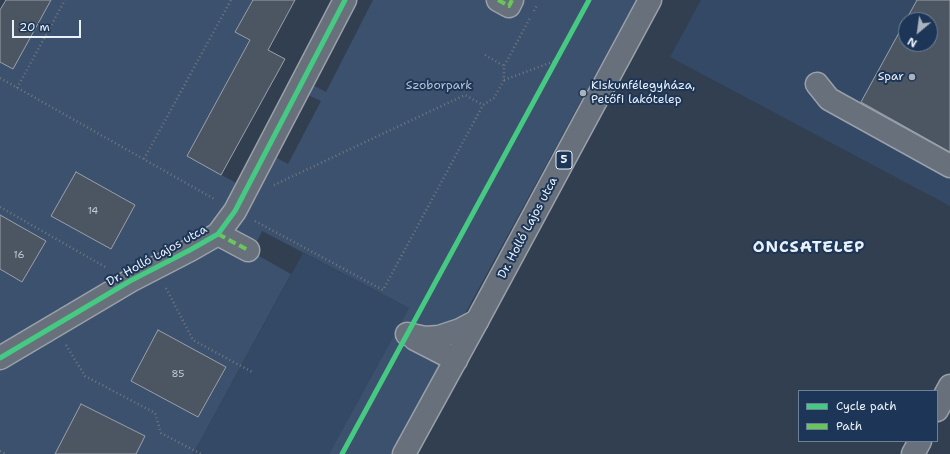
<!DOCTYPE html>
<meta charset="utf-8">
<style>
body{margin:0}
#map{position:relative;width:950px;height:454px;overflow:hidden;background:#323f50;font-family:"Shantell Sans",sans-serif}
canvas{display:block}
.legend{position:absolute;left:798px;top:390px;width:140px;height:52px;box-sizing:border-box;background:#1d3557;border:1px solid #6e8097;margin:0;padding:5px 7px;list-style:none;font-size:12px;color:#e8f1f8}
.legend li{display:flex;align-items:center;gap:8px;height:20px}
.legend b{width:20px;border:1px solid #6e8097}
.north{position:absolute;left:898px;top:12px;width:40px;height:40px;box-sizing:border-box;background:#1d3557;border:1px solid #6e8097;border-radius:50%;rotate:209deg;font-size:11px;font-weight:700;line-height:16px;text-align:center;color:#e8f1f8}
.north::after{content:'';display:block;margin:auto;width:14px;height:18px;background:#a8b3bd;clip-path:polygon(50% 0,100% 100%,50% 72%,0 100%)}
.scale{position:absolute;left:12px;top:20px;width:69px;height:18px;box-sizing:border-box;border:2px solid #e8f1f8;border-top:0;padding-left:5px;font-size:12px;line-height:14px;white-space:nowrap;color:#e8f1f8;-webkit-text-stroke:3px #1d3557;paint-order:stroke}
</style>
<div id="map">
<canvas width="950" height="454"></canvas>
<ul class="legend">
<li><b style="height:5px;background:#46c982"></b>Cycle path</li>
<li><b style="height:5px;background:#6ac65a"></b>Path</li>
</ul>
<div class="north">N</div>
<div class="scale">20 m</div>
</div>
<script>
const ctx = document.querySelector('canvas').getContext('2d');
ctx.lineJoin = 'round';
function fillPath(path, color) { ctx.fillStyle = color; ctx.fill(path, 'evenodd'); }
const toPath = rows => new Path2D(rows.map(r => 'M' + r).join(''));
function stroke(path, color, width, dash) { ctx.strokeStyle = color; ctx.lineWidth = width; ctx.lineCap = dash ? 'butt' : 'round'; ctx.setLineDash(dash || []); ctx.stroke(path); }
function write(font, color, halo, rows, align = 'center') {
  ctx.font = font + ' "Shantell Sans",sans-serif'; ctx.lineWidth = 4; ctx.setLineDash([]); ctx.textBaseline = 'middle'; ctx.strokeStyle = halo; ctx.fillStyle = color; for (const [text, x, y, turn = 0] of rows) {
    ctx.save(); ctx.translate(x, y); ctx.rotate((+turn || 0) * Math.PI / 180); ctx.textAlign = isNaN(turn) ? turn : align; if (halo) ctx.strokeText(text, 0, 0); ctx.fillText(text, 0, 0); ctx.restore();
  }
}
fillPath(toPath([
 [701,0,950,0,950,206,670,57],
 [906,20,930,20,930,44,906,44],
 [303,253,409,308,329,454,193,454]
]), '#334965');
fillPath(toPath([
 [51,0,253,0,235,32,250,41,187,156,247,189,266,152,288,164,321,101,298,90,303,80,326,92,373,0,636,0,455,332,468,339,405,454,329,454,409,308,262,231,252,252,291,274,193,454,0,454,0,62]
]), '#3c516d');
const building = toPath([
 [6,0,51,0,13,69,0,62,0,10,6,0],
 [253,0,295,0,268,50,285,59,221,175,187,156,250,40,235,32,253,0],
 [917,0,950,0,950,152,861,102,906,20,906,44,930,44,930,20,906,20,917,0],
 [76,172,135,205,111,249,51,216,76,172],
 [0,215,46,241,22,282,0,269,0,215],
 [158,330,226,367,198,417,131,381,158,330],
 [81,404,145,436,136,454,55,454,81,404]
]);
fillPath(building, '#4c5663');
stroke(building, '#99a0aa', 1);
const minor = toPath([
 [498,0,509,6,512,0],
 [817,84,829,99,950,166],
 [218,234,248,250],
 [407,334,425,338,439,337,460,330,477,321],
 [415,339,456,360],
 [0,358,130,281,190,250,218,234,235,211,345,0],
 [937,410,950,386],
 [913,454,920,441]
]);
const major = toPath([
 [404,454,477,321,650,0]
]);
stroke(minor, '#99a0aa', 25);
stroke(major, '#99a0aa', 25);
stroke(toPath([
 [534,11,537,5],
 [485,55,504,66],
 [0,78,216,200],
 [504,80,555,61],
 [17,88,65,0],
 [144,159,231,0],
 [274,185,465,95,483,105],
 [0,207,107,268],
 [255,221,383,290,483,105,494,98,504,80,504,66,530,18],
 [166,288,193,340,252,372],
 [66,345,85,376,155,413,161,433,201,454],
 [0,451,6,454]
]), '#707881', 2.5, [1, 3]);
stroke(minor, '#67707b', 22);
stroke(major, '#67707b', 22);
stroke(toPath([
 [498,0,509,6,512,0],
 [218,234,248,250]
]), '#6ac65a', 4, [8, 4]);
stroke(toPath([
 [0,358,130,281,190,250,218,234,235,211,345,0],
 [342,454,589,0]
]), '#46c982', 5);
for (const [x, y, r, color] of [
 [912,77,4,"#a8b3bd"],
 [583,93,4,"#a8b3bd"]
]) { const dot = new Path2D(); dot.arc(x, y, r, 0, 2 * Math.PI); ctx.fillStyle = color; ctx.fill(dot); stroke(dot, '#1d3557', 1.5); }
write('10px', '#c1cad3', null, [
 ["14",93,211],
 ["16",19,255],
 ["85",178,374]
]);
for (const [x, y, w] of [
 [564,160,16]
]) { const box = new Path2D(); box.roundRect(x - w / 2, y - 9, w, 18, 3); ctx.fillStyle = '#1d3557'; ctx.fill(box); stroke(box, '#e8f1f8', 1); }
write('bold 11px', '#e8f1f8', null, [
 ["5",564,160]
]);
write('12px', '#e8f1f8', '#1d3557', [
 ["Spar",904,77],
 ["Kiskunfélegyháza,",591,86,"left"],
 ["Petőfi lakótelep",591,100,"left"]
], 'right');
write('12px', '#b5c2d0', '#1d3557', [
 ["Szoborpark",439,86]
]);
write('12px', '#e8f1f8', '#1d3557', [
 ["Dr. Holló Lajos utca",528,228,-62],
 ["Dr. Holló Lajos utca",157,256,-29]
]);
ctx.letterSpacing = '1px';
write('bold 16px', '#e8f1f8', '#1d3557', [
 ["ONCSATELEP",809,248]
]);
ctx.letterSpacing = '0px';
</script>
